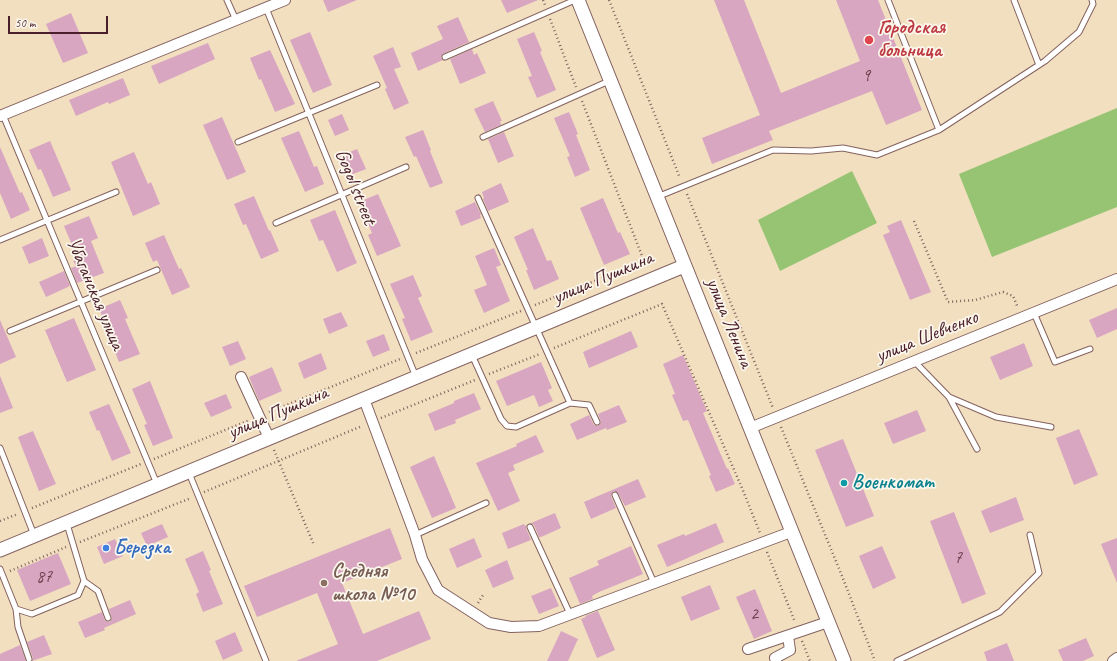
<!DOCTYPE html>
<meta charset="utf-8">
<style>
body{margin:0}
#map{position:relative;width:1117px;height:661px;overflow:hidden;background:#f1dfbf;font-family:Caveat,sans-serif}
canvas{display:block}
.scale{position:absolute;left:8px;top:16px;width:100px;height:18px;box-sizing:border-box;border:2px solid #4a1f2b;border-top:0;padding-left:5px;font-size:12px;line-height:14px;white-space:nowrap;color:#4a1f2b;-webkit-text-stroke:3px #fbf7ec;paint-order:stroke}
</style>
<div id="map">
<canvas width="1117" height="661"></canvas>
<div class="scale">50 m</div>
</div>
<script>
const ctx = document.querySelector('canvas').getContext('2d');
ctx.lineJoin = 'round';
function fillPath(path, color) { ctx.fillStyle = color; ctx.fill(path, 'evenodd'); }
const toPath = rows => new Path2D(rows.map(r => 'M' + r).join(''));
function stroke(path, color, width, dash) { ctx.strokeStyle = color; ctx.lineWidth = width; ctx.lineCap = dash ? 'butt' : 'round'; ctx.setLineDash(dash || []); ctx.stroke(path); }
function write(font, color, halo, rows, align = 'center') {
  ctx.font = font + ' Caveat,sans-serif'; ctx.lineWidth = 3.5; ctx.setLineDash([]); ctx.textBaseline = 'middle'; ctx.strokeStyle = halo; ctx.fillStyle = color; for (const [text, x, y, turn = 0] of rows) {
    ctx.save(); ctx.translate(x, y); ctx.rotate((+turn || 0) * Math.PI / 180); ctx.textAlign = isNaN(turn) ? turn : align; if (halo) ctx.strokeText(text, 0, 0); ctx.fillText(text, 0, 0); ctx.restore();
  }
}
fillPath(toPath([
 [1117,108,1117,207,992,257,959,174],
 [852,171,877,223,780,271,758,220]
]), '#97c473');
fillPath(toPath([
 [323,0,357,0,328,12],
 [501,0,538,0,507,13],
 [714,0,744,0,781,93,860,61,836,0,878,0,922,110,886,125,872,91,769,131,773,140,712,164,702,138,760,115],
 [71,13,88,53,63,63,46,24],
 [458,17,469,42,443,54,441,57,443,60,418,71,411,53,443,39,437,26],
 [310,32,332,85,313,93,290,40],
 [534,32,542,51,540,52,556,90,537,98,528,77,532,76,517,39],
 [208,43,215,59,159,84,151,66],
 [393,47,401,67,394,69,409,103,394,110,385,89,387,88,373,56],
 [472,49,474,55,477,53,486,73,460,84,450,59],
 [270,50,295,104,275,112,261,79,259,80,250,58],
 [123,78,130,95,109,104,108,102,76,116,69,100],
 [493,101,502,121,500,121,501,125,485,132,474,109],
 [569,112,578,134,576,135,590,170,575,177,567,157,570,156,554,118],
 [342,114,349,130,335,136,328,120],
 [222,117,246,172,227,180,203,125],
 [423,130,431,150,430,151,443,183,430,188,416,156,414,157,405,137],
 [299,131,314,167,317,166,324,184,305,192,281,138],
 [504,132,514,156,498,163,488,139],
 [50,141,71,190,53,197,41,169,38,170,29,150],
 [0,147,20,193,22,192,30,210,11,219,0,193],
 [357,149,366,169,348,176,340,156],
 [134,152,148,184,151,182,160,204,133,216,111,162],
 [501,183,509,202,488,211,483,199,484,198,482,192],
 [378,194,401,246,377,256,368,235,372,233,359,202],
 [254,196,269,231,270,230,279,251,261,259,246,224,243,225,234,204],
 [603,198,618,233,620,232,630,254,604,265,580,208],
 [475,202,481,214,480,215,481,218,461,226,455,211],
 [335,210,357,263,337,272,323,240,319,241,310,220],
 [89,216,98,238,91,241,104,273,77,283,71,268,76,266,73,261,78,259,64,226],
 [901,220,931,292,910,300,883,235,890,232,887,226],
 [533,228,547,261,551,260,559,279,534,290,526,270,528,270,514,237],
 [164,235,179,269,181,268,190,287,172,295,157,260,153,262,145,243],
 [42,238,49,256,29,264,22,247],
 [494,248,501,265,496,267,510,301,484,313,474,290,487,285,475,256],
 [64,271,70,286,46,297,39,282],
 [413,275,422,296,418,298,433,332,411,341,402,319,405,318,390,284],
 [120,300,128,318,125,319,140,354,119,362,111,342,113,341,99,309],
 [1117,308,1117,329,1097,338,1089,320],
 [341,312,348,326,329,334,323,319],
 [74,318,96,370,67,382,45,330],
 [0,320,16,357,0,364],
 [631,331,638,347,589,368,583,352],
 [384,334,390,350,373,357,366,341],
 [238,341,246,359,230,366,222,347],
 [1024,343,1033,366,1000,380,990,357],
 [321,353,327,369,304,379,298,363],
 [683,355,707,411,703,413,727,469,728,468,735,484,716,492,709,476,711,475,688,420,683,421,672,395,675,394,663,364],
 [541,362,552,388,548,390,553,401,539,407,534,395,507,406,496,381],
 [272,367,282,391,259,401,249,377],
 [0,376,13,408,0,413],
 [150,381,173,438,153,446,144,425,147,424,132,389],
 [474,393,481,409,455,420,456,423,435,431,428,414,454,403,454,401],
 [226,394,232,408,211,417,204,403],
 [109,404,131,453,112,461,99,430,97,431,89,412],
 [619,405,627,422,607,430,606,428,577,440,570,424,589,415,594,425,598,426,601,422,598,414],
 [917,410,926,431,893,444,884,423],
 [1079,429,1098,475,1074,485,1056,438],
 [33,431,56,484,39,491,18,437],
 [536,435,544,452,513,465,515,470,508,473,520,501,498,511,476,463,517,446,516,444],
 [843,439,874,516,846,527,815,450],
 [434,456,456,508,432,518,410,467],
 [638,479,646,497,625,506,618,493,614,491,612,493,611,496,616,508,591,519,584,502],
 [1016,497,1024,520,990,533,981,511],
 [954,512,986,594,962,604,930,521],
 [555,513,561,528,541,537,539,537,534,525,531,523],
 [716,523,724,542,667,567,657,545,684,534,685,536],
 [162,524,168,537,147,546,141,533],
 [524,524,525,526,527,525,526,528,531,540,508,549,502,533],
 [390,528,402,559,342,583,363,634,419,611,431,639,377,661,296,661,338,644,317,593,257,617,244,586],
 [474,538,482,557,457,568,449,549],
 [1117,538,1117,583,1101,544],
 [115,539,123,556,104,564,97,547],
 [631,546,643,574,599,592,592,596,593,599,580,604,569,578,599,565,597,561],
 [882,546,896,578,873,589,859,556],
 [203,551,211,570,209,571,223,604,203,612,196,594,199,592,185,559],
 [58,553,71,584,30,601,17,570],
 [507,560,514,579,493,588,485,570],
 [710,585,720,609,691,621,681,597],
 [551,588,559,606,539,614,531,596],
 [755,589,772,631,754,639,736,597],
 [130,600,136,614,104,628,105,630,85,638,78,622,102,612,105,621,110,622,112,618,109,609],
 [598,611,615,650,597,658,581,619,586,617,585,616],
 [561,631,578,639,568,661,547,661],
 [235,632,243,651,223,660,215,641],
 [44,635,52,654,32,661,33,658,27,642],
 [1086,638,1094,656,1083,661,1063,661,1058,650],
 [1007,643,1014,661,987,661,984,652],
 [20,645,26,661,0,661,0,654]
]), '#d9a6c1');
const service = toPath([
 [227,0,236,20],
 [1014,0,1039,65],
 [266,8,416,377],
 [445,57,575,0],
 [3,115,157,484],
 [939,130,1045,61,1079,32,1093,4,1092,0],
 [483,137,609,81],
 [238,142,377,85],
 [657,197,773,150,811,151,843,148,877,155,939,130,888,0],
 [276,223,406,167],
 [0,240,116,192],
 [1034,313,1055,362,1090,349],
 [10,331,157,270],
 [472,355,501,419,507,426,516,427,570,403,478,198],
 [914,361,949,397,977,449],
 [949,397,996,417,1051,427],
 [570,403,589,405,597,422],
 [0,448,34,535],
 [189,473,266,661],
 [615,495,654,583],
 [530,527,570,614],
 [415,535,486,503],
 [0,569,16,609,32,614,78,595,84,581,67,524],
 [84,581,98,591,108,618],
 [16,609,18,627,29,659],
 [897,661,1000,612,1039,573,1030,535]
]);
const minor = toPath([
 [0,116,285,0],
 [241,377,269,438],
 [364,399,415,535,422,559,438,590,489,623,511,627,539,626,791,532],
 [750,428,1117,279],
 [748,649,828,622],
 [776,661,775,658,790,650,788,636],
 [1113,661,1117,658]
]);
const tertiary = toPath([
 [578,0,844,661],
 [0,550,684,266]
]);
stroke(service, '#84625f', 7);
stroke(minor, '#84625f', 12);
stroke(tertiary, '#84625f', 15);
stroke(toPath([
 [543,0,545,5],
 [609,0,680,178],
 [550,19,576,87],
 [687,194,773,408],
 [914,221,948,302,975,300,1003,292,1013,296,1018,308],
 [535,305,644,261,582,101],
 [554,348,662,304,742,488,760,533],
 [416,353,521,311],
 [489,374,540,354],
 [269,412,400,359],
 [381,418,475,380],
 [781,427,842,576,875,661],
 [274,450,314,545],
 [154,459,250,420],
 [204,492,362,426],
 [32,508,141,464],
 [0,521,18,514],
 [80,542,191,498],
 [767,552,795,622],
 [10,571,66,547],
 [478,603,483,595],
 [802,641,810,661]
]), '#84625f', 2.5, [1, 3]);
stroke(service, '#fff', 5);
stroke(minor, '#fff', 10);
stroke(tertiary, '#fff', 13);
for (const [x, y, r, color] of [
 [869,40,5,"#e0444e"],
 [844,483,4,"#0f9aa8"],
 [106,548,4,"#3f7fe0"],
 [324,583,4,"#8d6e63"]
]) { const dot = new Path2D(); dot.arc(x, y, r, 0, 2 * Math.PI); ctx.fillStyle = color; ctx.fill(dot); stroke(dot, '#fbf7ec', 1.5); }
write('18px', '#6e4150', null, [
 ["9",866,76],
 ["7",958,558],
 ["87",44,577],
 ["2",754,614]
]);
write('bold 20px', '#be3a42', '#fbf7ec', [
 ["Городская",878,28],
 ["больница",878,51]
], 'left');
write('20px', '#4a1f2b', '#fbf7ec', [
 ["Gogol street",355,187,68],
 ["улица Пушкина",603,278,-23],
 ["Убаганская улица",95,294,67],
 ["улица Ленина",729,323,68],
 ["улица Шевченко",927,337,-22],
 ["улица Пушкина",278,413,-23]
]);
write('bold 20px', '#0d838f', '#fbf7ec', [
 ["Военкомат",852,483]
], 'left');
write('bold 20px', '#366cbe', '#fbf7ec', [
 ["Березка",114,548]
], 'left');
write('bold 20px', '#785e54', '#fbf7ec', [
 ["Средняя",332,572],
 ["школа №10",332,595]
], 'left');
</script>
